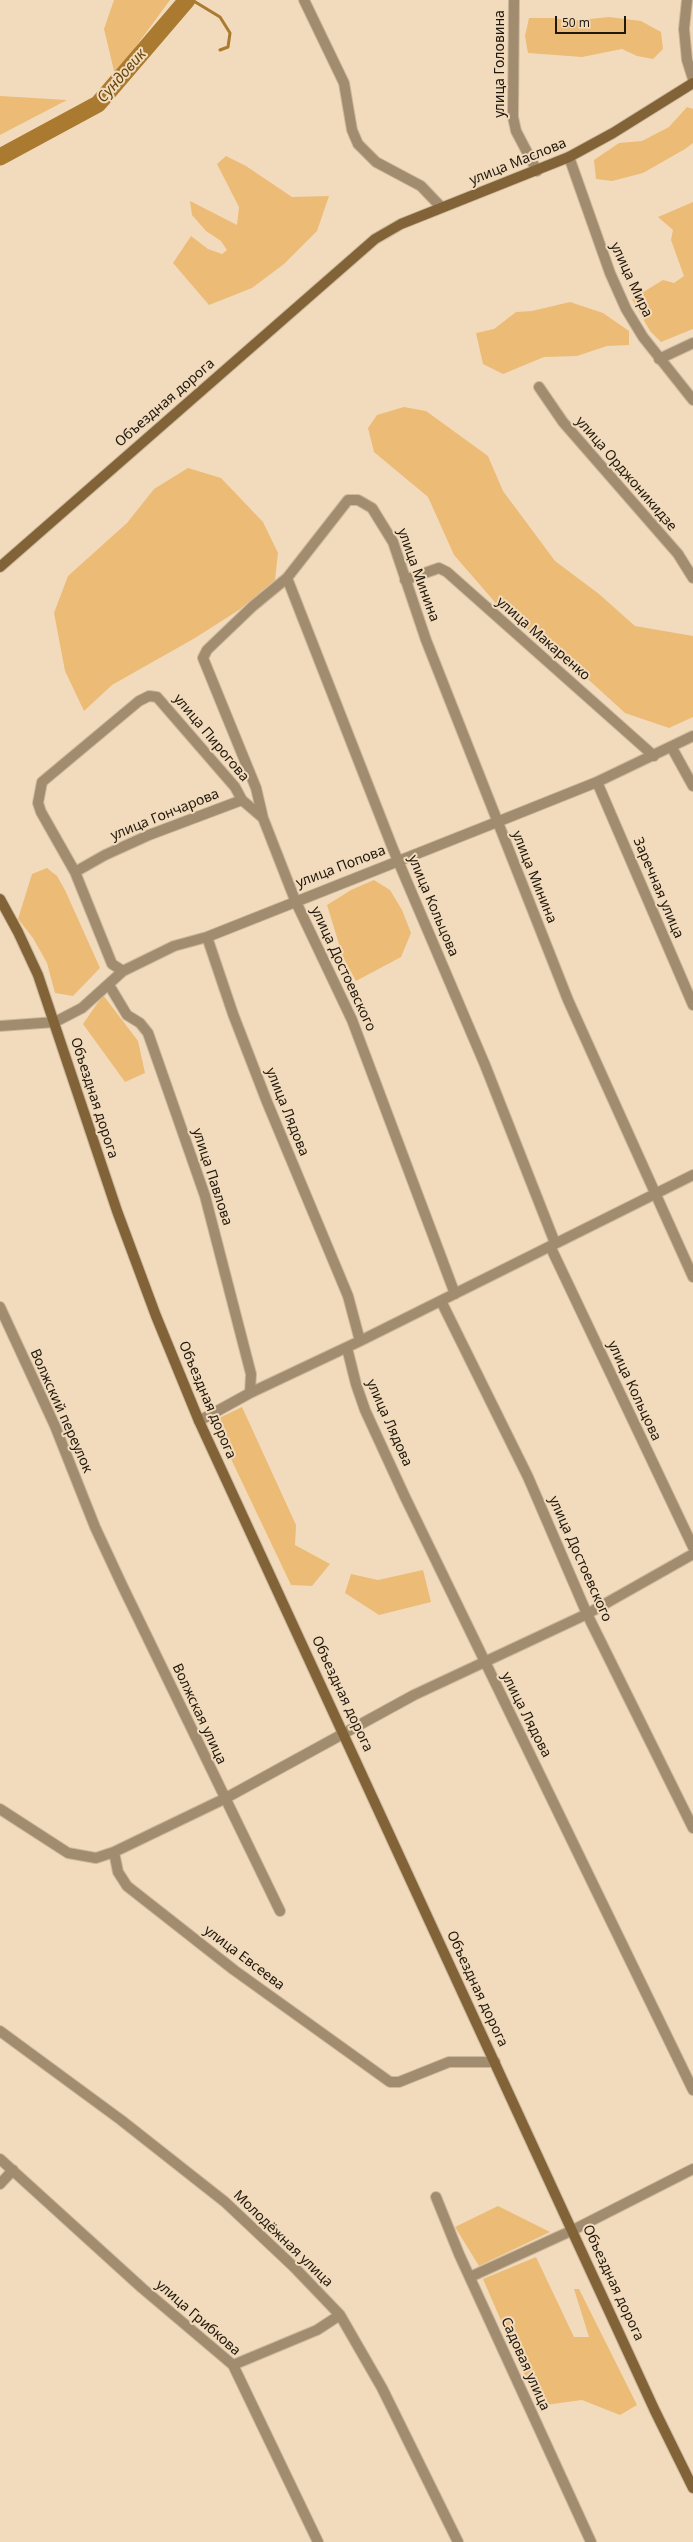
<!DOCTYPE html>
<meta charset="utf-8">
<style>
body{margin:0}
#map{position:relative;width:693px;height:2542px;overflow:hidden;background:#f2dbbc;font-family:"Noto Sans",sans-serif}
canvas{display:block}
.scale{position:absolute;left:555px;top:16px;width:71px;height:18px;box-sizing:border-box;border:2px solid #20180d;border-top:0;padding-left:5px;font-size:12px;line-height:14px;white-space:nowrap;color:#20180d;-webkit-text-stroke:3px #f2dbbc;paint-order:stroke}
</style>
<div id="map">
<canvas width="693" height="2542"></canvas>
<div class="scale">50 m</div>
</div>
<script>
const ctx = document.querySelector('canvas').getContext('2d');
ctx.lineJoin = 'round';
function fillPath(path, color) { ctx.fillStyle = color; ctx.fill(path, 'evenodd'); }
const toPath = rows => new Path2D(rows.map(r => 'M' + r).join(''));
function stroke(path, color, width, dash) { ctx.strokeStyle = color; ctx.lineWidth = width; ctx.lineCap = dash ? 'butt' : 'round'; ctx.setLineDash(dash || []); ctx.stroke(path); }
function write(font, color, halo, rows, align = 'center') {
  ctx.font = font + ' "Noto Sans",sans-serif'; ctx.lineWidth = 4; ctx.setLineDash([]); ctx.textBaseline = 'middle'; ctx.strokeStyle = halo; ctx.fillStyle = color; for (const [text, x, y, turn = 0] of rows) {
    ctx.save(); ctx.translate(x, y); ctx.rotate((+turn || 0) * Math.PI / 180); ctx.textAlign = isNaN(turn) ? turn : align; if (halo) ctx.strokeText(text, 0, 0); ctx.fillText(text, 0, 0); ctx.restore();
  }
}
fillPath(toPath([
 [114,0,170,0,115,75,104,29],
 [609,17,641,21,661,32,663,49,653,59,637,56,622,49,582,57,528,53,525,36,529,18,554,18,570,21],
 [0,96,67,100,0,135],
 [687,107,693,109,693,143,685,149,643,173,612,181,596,179,594,160,619,143,642,141,669,127],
 [226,156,246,166,292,197,329,196,317,231,284,264,252,288,209,305,173,263,191,236,208,249,222,254,227,250,221,241,206,231,192,215,190,201,237,225,239,207,217,164],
 [693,202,693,329,661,342,650,331,632,299,663,280,674,283,684,276,671,240,673,230,658,217],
 [570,302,603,313,629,331,629,345,607,346,577,356,544,357,503,374,483,364,476,333,494,329,516,312,532,311],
 [404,407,426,411,488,456,503,491,555,561,599,594,635,626,693,636,693,717,669,728,625,713,568,661,500,608,454,555,428,497,374,452,368,428,377,415],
 [188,468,221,478,263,522,278,553,275,580,239,610,195,638,112,685,84,711,65,671,54,613,68,576,127,523,154,489],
 [47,868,57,876,65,890,100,968,73,996,55,993,47,963,33,938,18,919,32,874],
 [374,880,390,890,402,910,411,933,401,957,356,981,343,957,327,905,351,890],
 [103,995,138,1041,145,1073,125,1082,83,1024],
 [242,1407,296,1525,295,1545,330,1564,312,1586,291,1585,213,1421],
 [423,1570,431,1602,379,1615,345,1593,351,1574,378,1580],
 [498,2206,550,2232,479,2266,455,2227],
 [536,2257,574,2337,589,2337,574,2289,579,2289,637,2405,620,2415,582,2400,538,2406,483,2279]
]), '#ecbb76');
stroke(toPath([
 [192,0,220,17,230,33,228,47,220,50]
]), '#a97a2f', 3);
stroke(toPath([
 [0,157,98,104,187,0]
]), '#a97a2f', 17);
const street = toPath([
 [304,0,344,83,352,130,358,144,376,162,421,186,441,207],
 [514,0,513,117,516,131,537,171],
 [687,0,684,29,687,60,693,79],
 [569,157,610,273,626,309,643,337,693,400],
 [659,359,693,343],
 [539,387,563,422,678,554,693,578],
 [287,578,393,849,485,1065,555,1243],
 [405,580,439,568,447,572,654,756],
 [672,748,693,786],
 [597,782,693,1005],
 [75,872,105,855,149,835,242,800,263,818],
 [207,937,233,1014,267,1102,348,1296,360,1341],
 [123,971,112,964,75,872,41,812,38,803,42,782,139,701,149,696,157,697,235,787,242,800],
 [109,985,127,1015,140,1023,148,1033,205,1196,251,1374,250,1393],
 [0,1026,55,1022,82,1008,123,971,174,946,207,937,497,822,597,782,693,736],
 [550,1246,693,1547],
 [455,1294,352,1020,295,900,263,818,256,788,203,658,207,650,253,606,287,578,348,500,358,500,372,508,393,542,426,640,568,1000,693,1277],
 [441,1301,528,1477,587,1614,693,1828],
 [0,1307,55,1426,95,1527,122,1585,280,1911],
 [347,1348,356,1384,365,1410,405,1497,693,2090],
 [199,1421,250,1393,360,1341,693,1175],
 [0,1809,68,1853,96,1858,114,1852,118,1872,127,1886,234,1970,390,2082,399,2082,449,2062,495,2062],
 [114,1852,224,1799,414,1695,587,1614,693,1554],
 [0,2031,121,2120,225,2202,294,2267,340,2315,382,2388,458,2542],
 [0,2159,142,2288,233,2365,318,2542],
 [0,2184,13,2170],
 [436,2197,459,2254,591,2542],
 [470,2277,573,2230,693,2169],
 [233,2365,317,2330,340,2315]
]);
const secondary = toPath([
 [0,567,375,239,401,224,569,157,613,133,693,83],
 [0,899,18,932,38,975,117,1211,156,1316,199,1421,655,2411,693,2488]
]);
stroke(street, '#ccb89c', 12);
stroke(secondary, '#ccb89c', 12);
stroke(street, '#a18c6f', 10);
stroke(secondary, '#826337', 10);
write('14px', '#20180d', '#f2dbbc', [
 ["улица Головина",500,64,-90],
 ["улица Маслова",518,162,-22],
 ["улица Мира",631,280,65],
 ["Объездная дорога",165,403,-41],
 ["улица Орджоникидзе",626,474,49],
 ["улица Минина",418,575,70],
 ["улица Макаренко",543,639,41],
 ["улица Пирогова",211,738,50],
 ["улица Гончарова",165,815,-22],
 ["улица Попова",341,867,-21],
 ["улица Минина",534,877,68],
 ["Заречная улица",658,888,67],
 ["улица Кольцова",433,906,67],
 ["улица Достоевского",343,969,65],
 ["Объездная дорога",94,1098,72],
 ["улица Лядова",287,1112,68],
 ["улица Павлова",212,1177,72],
 ["улица Кольцова",634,1391,65],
 ["Объездная дорога",207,1400,67],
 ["Волжский переулок",61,1411,66],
 ["улица Лядова",389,1423,66],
 ["улица Достоевского",580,1559,66],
 ["Объездная дорога",342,1694,65],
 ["Волжская улица",199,1714,65],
 ["улица Лядова",526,1715,63],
 ["улица Евсеева",244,1958,37],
 ["Объездная дорога",477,1989,65],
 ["Молодёжная улица",283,2239,44],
 ["Объездная дорога",613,2283,65],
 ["улица Грибкова",198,2318,41],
 ["Садовая улица",525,2364,66]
]);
write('italic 15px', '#654409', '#f2dbbc', [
 ["Сундовик",122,76,-49]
]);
</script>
